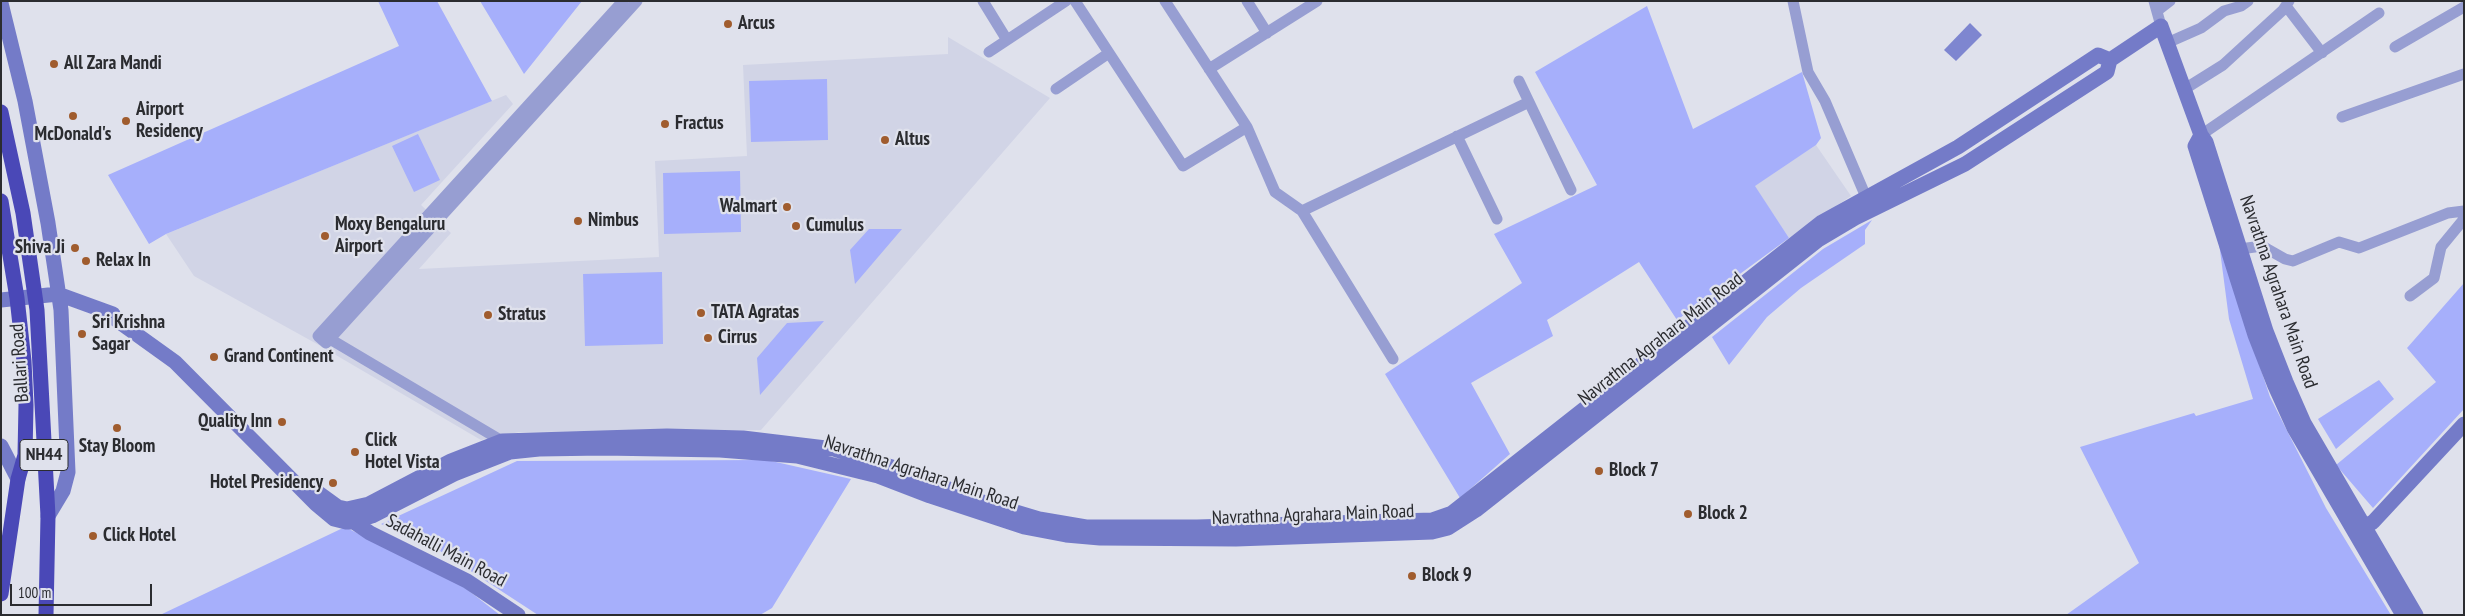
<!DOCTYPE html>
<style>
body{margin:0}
#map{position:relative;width:2465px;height:616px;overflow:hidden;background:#dfe1ec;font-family:"PT Sans Narrow",sans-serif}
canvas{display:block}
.frame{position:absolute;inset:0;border:2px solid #2b2c30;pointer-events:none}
.scale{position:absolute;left:10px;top:584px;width:142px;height:22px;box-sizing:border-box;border:2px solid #2b2c30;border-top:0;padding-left:6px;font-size:15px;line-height:18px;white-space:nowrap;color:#2b2c30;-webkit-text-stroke:4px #dfe1ec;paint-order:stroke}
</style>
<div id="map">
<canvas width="2465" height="616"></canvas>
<div class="frame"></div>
<div class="scale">100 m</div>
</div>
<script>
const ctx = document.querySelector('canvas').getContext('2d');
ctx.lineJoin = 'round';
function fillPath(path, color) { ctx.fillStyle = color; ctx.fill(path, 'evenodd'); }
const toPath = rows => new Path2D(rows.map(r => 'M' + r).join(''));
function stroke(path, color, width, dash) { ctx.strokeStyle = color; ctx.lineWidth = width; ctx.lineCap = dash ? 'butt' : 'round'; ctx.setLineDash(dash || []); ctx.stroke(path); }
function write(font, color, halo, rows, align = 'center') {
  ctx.font = font + ' "PT Sans Narrow",sans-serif'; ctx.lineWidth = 4.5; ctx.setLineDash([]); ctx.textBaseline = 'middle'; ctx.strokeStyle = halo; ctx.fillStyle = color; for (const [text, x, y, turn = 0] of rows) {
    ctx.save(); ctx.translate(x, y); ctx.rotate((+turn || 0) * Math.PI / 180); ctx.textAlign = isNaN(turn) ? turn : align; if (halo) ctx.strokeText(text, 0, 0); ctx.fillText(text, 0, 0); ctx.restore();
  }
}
fillPath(toPath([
 [948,37,1050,98,761,430,519,432,481,440,317,344,194,276,166,234,506,95,513,104,421,205,451,233,419,269,659,257,655,161,747,156,743,65,948,54],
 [1816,145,1851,196,1789,238,1754,186]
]), '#d1d4e6');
fillPath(toPath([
 [378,1,437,1,492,101,166,234,149,244,108,175,399,46],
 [480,1,582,1,524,74],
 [1647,6,1693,129,1802,72,1821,138,1816,145,1755,186,1789,238,1677,320,1639,262,1547,320,1553,336,1471,383,1510,454,1460,498,1385,374,1522,283,1494,234,1597,185,1535,72],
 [827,79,828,140,751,142,749,81],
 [418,134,440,180,414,192,392,146],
 [740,171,741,232,664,234,663,173],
 [1872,220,1865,230,1865,244,1801,288,1767,317,1729,365,1712,337,1823,249],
 [869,229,902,229,855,284,850,250],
 [2219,243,2270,397,2326,508,2391,615,2066,615,2139,563,2080,447,2194,413,2196,416,2253,399,2229,319],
 [662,272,663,344,585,346,583,274],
 [2464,283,2464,409,2373,508,2336,465,2436,382,2407,348],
 [824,321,760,395,757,358,787,323],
 [2379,380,2394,399,2336,449,2318,419],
 [767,460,851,479,772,608,760,615,538,615,437,549,381,524,517,461],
 [345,527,464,587,500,615,160,615]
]), '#a6affb');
fillPath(toPath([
 [1970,23,1982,35,1956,61,1944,50]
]), '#7e86d0');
stroke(toPath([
 [623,1,318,336,326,343,637,1],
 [983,1,1007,40],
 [1075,1,1183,166,1247,127],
 [1165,1,1247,127,1275,192,1302,211,1393,359],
 [1247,1,1267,33],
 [1793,1,1808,72,1825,101,1866,197],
 [2154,1,2161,26],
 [2286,6,2322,53],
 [2157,11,2170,1],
 [2167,43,2201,28,2224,11,2241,6,2248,1],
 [2395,47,2464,7],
 [989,52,1066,1],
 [1209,69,1317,1],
 [1519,81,1571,190],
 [1056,89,1109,53],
 [2183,90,2223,65,2283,10,2289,1],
 [2342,117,2464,74],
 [2201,135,2379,13],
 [1457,136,1497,219],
 [1302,211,1529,102],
 [2240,249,2262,246,2285,259,2293,261,2339,242,2359,248,2448,213,2464,211],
 [2410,296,2434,278,2441,247,2464,219],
 [330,339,502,441]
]), '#979ed2', 11);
stroke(toPath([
 [1,3,25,101,48,223,61,310,68,472,63,491,48,516],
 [2201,135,2195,146,2255,335,2275,386,2294,428,2403,615],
 [1,300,58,294,113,314],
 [104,311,175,362,316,504,334,519,346,522,354,522,372,516,454,474,510,452,539,449,603,448,720,450,797,456,878,476,930,496,1024,527,1066,535,1100,538,1236,539,1432,532,1448,528,1476,510,1818,240,1855,218,1965,164,2107,72,2110,60,2161,26,2201,135,2206,142,2266,331,2286,382,2304,423,2416,615],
 [1,446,18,479],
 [309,486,338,507,347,509,354,522,370,533,467,581,518,615],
 [347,509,369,504,451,461,502,441,667,436,743,438,834,449,898,469,979,501,1039,519,1086,527,1197,527,1432,520,1452,513,1822,222,1958,147,2098,55,2110,60],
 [2356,531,2373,522,2464,424]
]), '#747bc8', 15);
stroke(toPath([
 [1,112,23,213,37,310,48,516,46,615],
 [1,201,17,298,24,361,26,405,25,455,18,479,1,594]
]), '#4a48b7', 15);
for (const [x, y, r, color] of [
 [728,24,5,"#a05c2e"],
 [54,64,5,"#a05c2e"],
 [73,116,5,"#a05c2e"],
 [126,121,5,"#a05c2e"],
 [665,124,5,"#a05c2e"],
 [885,140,5,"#a05c2e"],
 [787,207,5,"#a05c2e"],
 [578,221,5,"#a05c2e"],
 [796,226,5,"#a05c2e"],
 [325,236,5,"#a05c2e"],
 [75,248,5,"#a05c2e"],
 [86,261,5,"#a05c2e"],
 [701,313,5,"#a05c2e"],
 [488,315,5,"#a05c2e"],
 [82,334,5,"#a05c2e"],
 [708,338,5,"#a05c2e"],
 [214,357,5,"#a05c2e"],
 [282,422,5,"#a05c2e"],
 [117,428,5,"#a05c2e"],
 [355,452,5,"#a05c2e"],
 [1599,471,5,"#a05c2e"],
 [333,483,5,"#a05c2e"],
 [1688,514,5,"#a05c2e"],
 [93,536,5,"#a05c2e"],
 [1412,576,5,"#a05c2e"]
]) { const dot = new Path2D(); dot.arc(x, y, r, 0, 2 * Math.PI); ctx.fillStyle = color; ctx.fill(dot); stroke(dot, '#dfe1ec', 2); }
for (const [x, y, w] of [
 [44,455,48]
]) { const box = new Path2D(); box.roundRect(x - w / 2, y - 15.5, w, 31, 4); ctx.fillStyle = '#dfe1ec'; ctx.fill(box); stroke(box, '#2b2c30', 1); }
write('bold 18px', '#2b2c30', null, [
 ["NH44",44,455]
]);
write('bold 19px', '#2b2c30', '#dfe1ec', [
 ["Arcus",738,24],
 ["All Zara Mandi",64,64],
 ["Airport",136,110],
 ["Residency",136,132],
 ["Fractus",675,124],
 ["McDonald's",73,135,"center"],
 ["Altus",895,140],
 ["Walmart",777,207,"right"],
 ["Nimbus",588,221],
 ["Moxy Bengaluru",335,225],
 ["Airport",335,247],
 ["Cumulus",806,226],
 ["Shiva Ji",65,248,"right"],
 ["Relax In",96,261],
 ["TATA Agratas",711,313],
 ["Stratus",498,315],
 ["Sri Krishna",92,323],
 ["Sagar",92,345],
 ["Cirrus",718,338],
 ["Grand Continent",224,357],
 ["Quality Inn",272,422,"right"],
 ["Click",365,441],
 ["Hotel Vista",365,463],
 ["Stay Bloom",117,447,"center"],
 ["Block 7",1609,471],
 ["Hotel Presidency",323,483,"right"],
 ["Block 2",1698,514],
 ["Click Hotel",103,536],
 ["Block 9",1422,576]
], 'left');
write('19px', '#2b2c30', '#dfe1ec', [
 ["Navrathna Agrahara Main Road",2278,292,71],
 ["Navrathna Agrahara Main Road",1661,339,-38],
 ["Ballari Road",20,363,-94],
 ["Navrathna Agrahara Main Road",921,473,18],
 ["Navrathna Agrahara Main Road",1313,515,-2],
 ["Sadahalli Main Road",446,551,28]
]);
</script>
